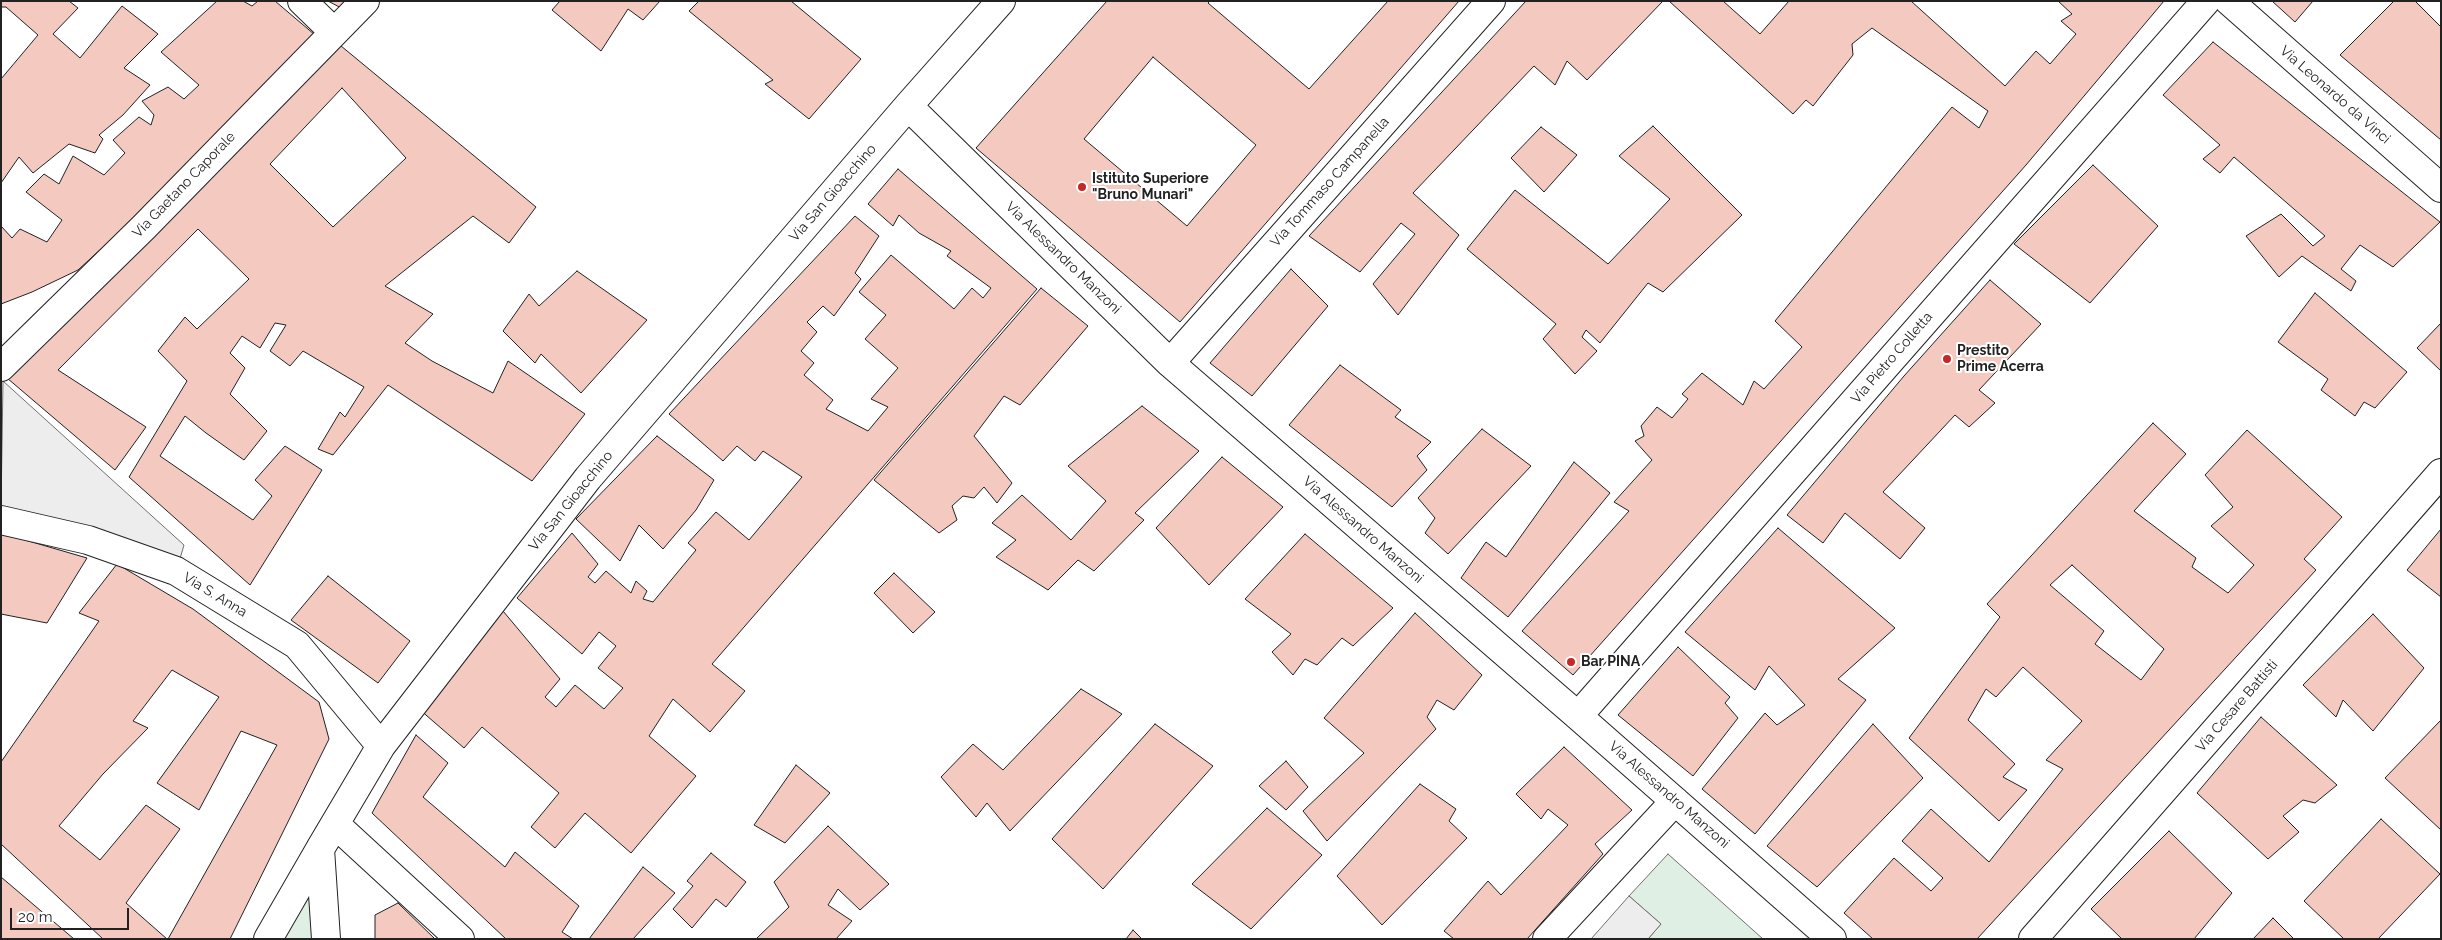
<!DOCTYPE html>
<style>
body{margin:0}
#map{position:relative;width:2442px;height:940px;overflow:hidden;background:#fff;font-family:Raleway,sans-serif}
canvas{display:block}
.frame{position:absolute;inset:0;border:2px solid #222;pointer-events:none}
.scale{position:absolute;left:10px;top:908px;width:119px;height:22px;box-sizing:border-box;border:2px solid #222;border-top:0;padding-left:6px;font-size:15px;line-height:18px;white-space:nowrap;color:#222;-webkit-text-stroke:4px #fff;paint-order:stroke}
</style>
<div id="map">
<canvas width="2442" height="940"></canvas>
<div class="frame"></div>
<div class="scale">20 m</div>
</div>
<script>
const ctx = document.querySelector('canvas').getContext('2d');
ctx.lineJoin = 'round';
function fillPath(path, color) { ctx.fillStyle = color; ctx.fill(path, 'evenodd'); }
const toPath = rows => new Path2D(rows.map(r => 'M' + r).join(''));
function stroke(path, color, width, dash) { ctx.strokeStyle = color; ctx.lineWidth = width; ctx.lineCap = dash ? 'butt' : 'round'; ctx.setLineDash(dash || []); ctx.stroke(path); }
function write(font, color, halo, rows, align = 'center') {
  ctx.font = font + ' Raleway,sans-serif'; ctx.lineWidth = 4; ctx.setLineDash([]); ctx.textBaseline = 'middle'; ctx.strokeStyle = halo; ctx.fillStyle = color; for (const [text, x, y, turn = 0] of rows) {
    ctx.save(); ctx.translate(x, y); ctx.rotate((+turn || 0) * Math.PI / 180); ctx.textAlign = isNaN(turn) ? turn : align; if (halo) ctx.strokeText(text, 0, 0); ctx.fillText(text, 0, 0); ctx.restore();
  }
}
const green = toPath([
 [320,849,326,939,268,939,320,849],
 [1668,854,1763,939,1648,939,1661,924,1629,896,1668,854]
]);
fillPath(green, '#e0efe3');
stroke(green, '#6f6f6f', 1);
const parking = toPath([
 [3,381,184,545,179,562,1,509,3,381],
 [1629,896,1661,924,1648,939,1591,939,1629,896]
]);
fillPath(parking, '#ededed');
stroke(parking, '#6f6f6f', 1);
const building = toPath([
 [1,1,69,1,78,8,53,34,80,58,122,6,158,34,124,68,150,85,123,115,99,135,103,139,95,153,69,144,33,173,19,157,1,183,1,79,38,35,6,7,1,7,1,1],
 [217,1,243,1,252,6,258,1,275,1,315,35,137,216,78,270,32,292,1,304,1,226,12,238,20,229,47,242,62,220,26,192,44,174,59,184,73,156,104,175,125,153,113,140,139,117,151,125,154,115,142,101,168,87,184,99,199,85,161,52,217,1],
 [328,1,354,1,345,10,328,1],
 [560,1,660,1,643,20,628,9,601,51,552,10,560,1],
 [699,1,791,1,861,59,809,119,765,84,773,80,689,11,699,1],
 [1107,1,1210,1,1208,3,1309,89,1388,1,1459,1,1180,322,976,148,1107,1],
 [1153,57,1256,145,1187,226,1084,139,1153,57],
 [1526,1,1663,1,1587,80,1567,61,1555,85,1534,66,1413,193,1459,235,1398,315,1373,284,1415,234,1401,223,1360,272,1309,236,1526,1],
 [1669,1,1723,1,1760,34,1789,1,1911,1,2005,86,2036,51,2050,64,2076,34,2061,21,2072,14,2058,1,2164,1,2026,165,1573,675,1522,631,1629,511,1614,502,1652,460,1635,441,1644,436,1641,426,1657,407,1672,418,1688,399,1682,394,1702,373,1743,405,1754,381,1764,389,1802,347,1775,321,1952,107,1979,128,1988,111,1872,28,1852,44,1853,55,1813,106,1806,100,1793,114,1669,1],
 [2272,1,2313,1,2295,22,2272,1],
 [2394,1,2415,1,2441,27,2441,140,2340,55,2394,1],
 [335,41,536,207,509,243,473,216,385,286,433,314,405,343,432,361,493,393,508,361,585,414,532,481,388,385,333,455,318,449,340,412,345,417,364,387,303,351,290,366,270,351,286,325,275,323,260,348,242,336,230,353,245,368,230,394,267,431,244,460,206,433,185,416,160,456,253,520,272,496,255,480,285,446,322,470,250,585,129,477,187,381,158,351,185,317,197,329,249,279,198,229,58,370,146,427,115,470,7,378,335,41],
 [342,88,406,158,333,227,270,164,342,88],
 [2213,42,2440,222,2393,267,2360,245,2341,269,2356,281,2351,291,2302,256,2279,277,2246,236,2281,214,2313,246,2325,236,2234,157,2220,173,2203,159,2220,145,2163,95,2213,42],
 [1653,126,1742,215,1663,292,1648,283,1600,343,1586,330,1582,337,1597,351,1575,374,1543,339,1556,324,1467,249,1515,190,1608,264,1670,199,1619,156,1653,126],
 [1541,127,1577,155,1544,192,1511,158,1541,127],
 [2093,165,2158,226,2090,303,2014,244,2093,165],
 [898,169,1037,289,712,664,745,691,710,732,673,699,649,736,696,776,631,853,585,813,555,848,531,827,559,793,482,727,464,748,419,709,503,611,560,679,545,697,556,707,575,685,604,709,623,688,598,668,616,646,599,632,582,654,517,598,572,533,598,564,588,577,595,583,606,571,631,593,636,581,647,591,643,599,653,602,696,550,688,543,716,512,749,540,802,477,763,451,755,461,737,446,723,461,669,414,855,216,879,236,855,273,861,279,834,316,823,306,807,322,817,332,801,351,814,363,804,375,833,400,826,409,868,431,888,407,871,399,898,368,865,339,886,315,859,292,891,255,954,309,972,288,983,298,991,288,947,256,951,251,919,233,899,215,893,226,868,204,898,169],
 [1291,269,1328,306,1252,396,1210,363,1291,269],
 [577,271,647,320,581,393,541,354,535,363,503,331,529,294,539,306,577,271],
 [1990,280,2041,324,1979,390,1995,403,1969,427,1955,415,1883,492,1925,528,1900,559,1845,513,1823,543,1787,515,1904,376,1990,280],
 [1041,288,1088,326,1020,405,1004,396,974,436,1012,483,997,503,984,487,974,498,963,496,952,506,957,520,939,533,874,480,1041,288],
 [2315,293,2407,372,2375,408,2364,402,2355,416,2321,390,2328,379,2278,342,2315,293],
 [2441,323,2441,371,2417,348,2441,323],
 [1340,365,1401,410,1395,417,1431,442,1417,456,1427,470,1392,507,1289,425,1340,365],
 [1142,406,1199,451,1135,513,1144,520,1094,571,1078,560,1048,590,996,557,1016,540,992,523,1022,495,1071,540,1106,501,1068,466,1142,406],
 [2153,423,2186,454,2134,511,2196,558,2192,567,2228,593,2254,565,2211,526,2233,507,2205,475,2247,430,2342,517,2304,559,2316,570,1977,939,1873,939,1844,913,1894,858,1931,891,1943,878,1902,841,1931,809,1989,862,2063,769,2046,760,2082,721,2023,667,1996,697,1986,689,1968,720,2015,764,2003,777,2027,790,1999,821,1909,738,2000,617,1987,604,2153,423],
 [2072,565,2164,649,2141,680,2095,644,2104,631,2050,585,2072,565],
 [1482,429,1531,466,1448,554,1425,533,1435,518,1418,498,1482,429],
 [657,436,714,480,696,510,663,549,639,525,620,561,576,519,657,436],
 [1222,457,1283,507,1209,585,1156,528,1222,457],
 [1574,462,1610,493,1508,617,1461,578,1486,542,1506,557,1574,462],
 [1778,528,1895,628,1838,679,1866,700,1755,834,1702,789,1765,713,1777,725,1805,705,1769,666,1755,690,1685,632,1778,528],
 [2441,529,2441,597,2407,570,2441,529],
 [1,533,87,558,47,623,1,614,1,533],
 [1305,534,1393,608,1353,646,1342,638,1317,665,1305,659,1293,675,1272,652,1291,634,1245,599,1305,534],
 [117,564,193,609,319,702,329,739,230,939,168,939,277,745,241,731,199,810,157,783,219,697,172,670,133,721,148,728,103,774,59,826,100,860,146,805,180,829,126,903,167,939,103,939,1,844,1,762,99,621,79,613,117,564],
 [894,573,935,612,913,633,874,593,894,573],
 [328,576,410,641,378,683,291,620,328,576],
 [1415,613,1482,675,1454,710,1437,700,1427,717,1436,729,1327,841,1303,811,1364,753,1324,718,1415,613],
 [2373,614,2424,668,2373,731,2343,700,2336,717,2303,685,2373,614],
 [1678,647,1730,697,1725,703,1738,718,1693,776,1618,715,1678,647],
 [1081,689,1122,714,1010,831,987,803,976,817,941,777,973,744,1003,770,1081,689],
 [2261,717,2337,785,2315,803,2303,800,2283,816,2299,832,2268,859,2197,793,2261,717],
 [2441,720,2441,830,2385,778,2441,720],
 [1155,724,1213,766,1103,889,1052,839,1155,724],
 [1873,724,1923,778,1817,887,1767,846,1873,724],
 [416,735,448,763,423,797,505,867,515,852,579,906,562,932,573,939,506,939,372,813,416,735],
 [1564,747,1632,810,1595,844,1603,854,1527,939,1454,939,1444,931,1488,881,1501,895,1568,825,1548,809,1541,819,1516,794,1564,747],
 [1286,761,1308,787,1286,810,1259,786,1286,761],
 [796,765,830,793,785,843,754,825,796,765],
 [1420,784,1456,809,1449,821,1467,838,1382,925,1337,876,1420,784],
 [1267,808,1322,855,1251,929,1192,884,1267,808],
 [2381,819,2440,874,2378,939,2344,939,2304,901,2381,819],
 [828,826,889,884,860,910,838,889,828,905,852,921,836,939,756,939,789,907,774,882,828,826],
 [2169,831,2232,893,2194,939,2122,939,2091,909,2169,831],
 [711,853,746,882,726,907,716,899,692,928,673,909,693,886,687,881,711,853],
 [643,867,675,893,633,939,589,939,643,867],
 [1,877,74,939,1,939,1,877],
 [398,903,435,939,375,939,375,915,398,903],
 [2273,918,2294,939,2253,939,2273,918],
 [1133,930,1142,939,1126,939,1133,930]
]);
fillPath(building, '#f3c9c0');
stroke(building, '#222', 1);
const minor = toPath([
 [302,1,334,32],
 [2229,1,2441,188],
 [908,106,1170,363,1578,716,1832,939],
 [1170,363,1491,1],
 [1,367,144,227,365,1],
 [1,520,88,540,176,571,297,645,381,746],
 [1578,716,2206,1],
 [335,824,460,939],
 [268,939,320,849],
 [326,939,320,849,381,746,588,478,908,106,1001,1],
 [1547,939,1675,801],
 [2033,939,2441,473]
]);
stroke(minor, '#222', 30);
stroke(minor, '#fff', 28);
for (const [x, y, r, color] of [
 [1082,187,5,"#c62828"],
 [1947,359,5,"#c62828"],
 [1571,662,5,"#c62828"]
]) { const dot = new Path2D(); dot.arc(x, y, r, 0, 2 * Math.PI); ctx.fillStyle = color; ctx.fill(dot); stroke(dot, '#fff', 2); }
write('14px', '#222', '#fff', [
 ["Via Leonardo da Vinci",2335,95,41],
 ["Via Tommaso Campanella",1330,182,-48],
 ["Via Gaetano Caporale",184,185,-46],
 ["Via San Gioacchino",833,193,-49],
 ["Via Alessandro Manzoni",1063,258,44],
 ["Via Pietro Colletta",1892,358,-49],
 ["Via San Gioacchino",571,501,-51],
 ["Via Alessandro Manzoni",1363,530,41],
 ["Via S. Anna",215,595,31],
 ["Via Cesare Battisti",2237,706,-49],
 ["Via Alessandro Manzoni",1669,795,41]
]);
write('bold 14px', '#222', '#fff', [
 ["Istituto Superiore",1092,179],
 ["\"Bruno Munari\"",1092,195],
 ["Prestito",1957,351],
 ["Prime Acerra",1957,367],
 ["Bar PINA",1581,662]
], 'left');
</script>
